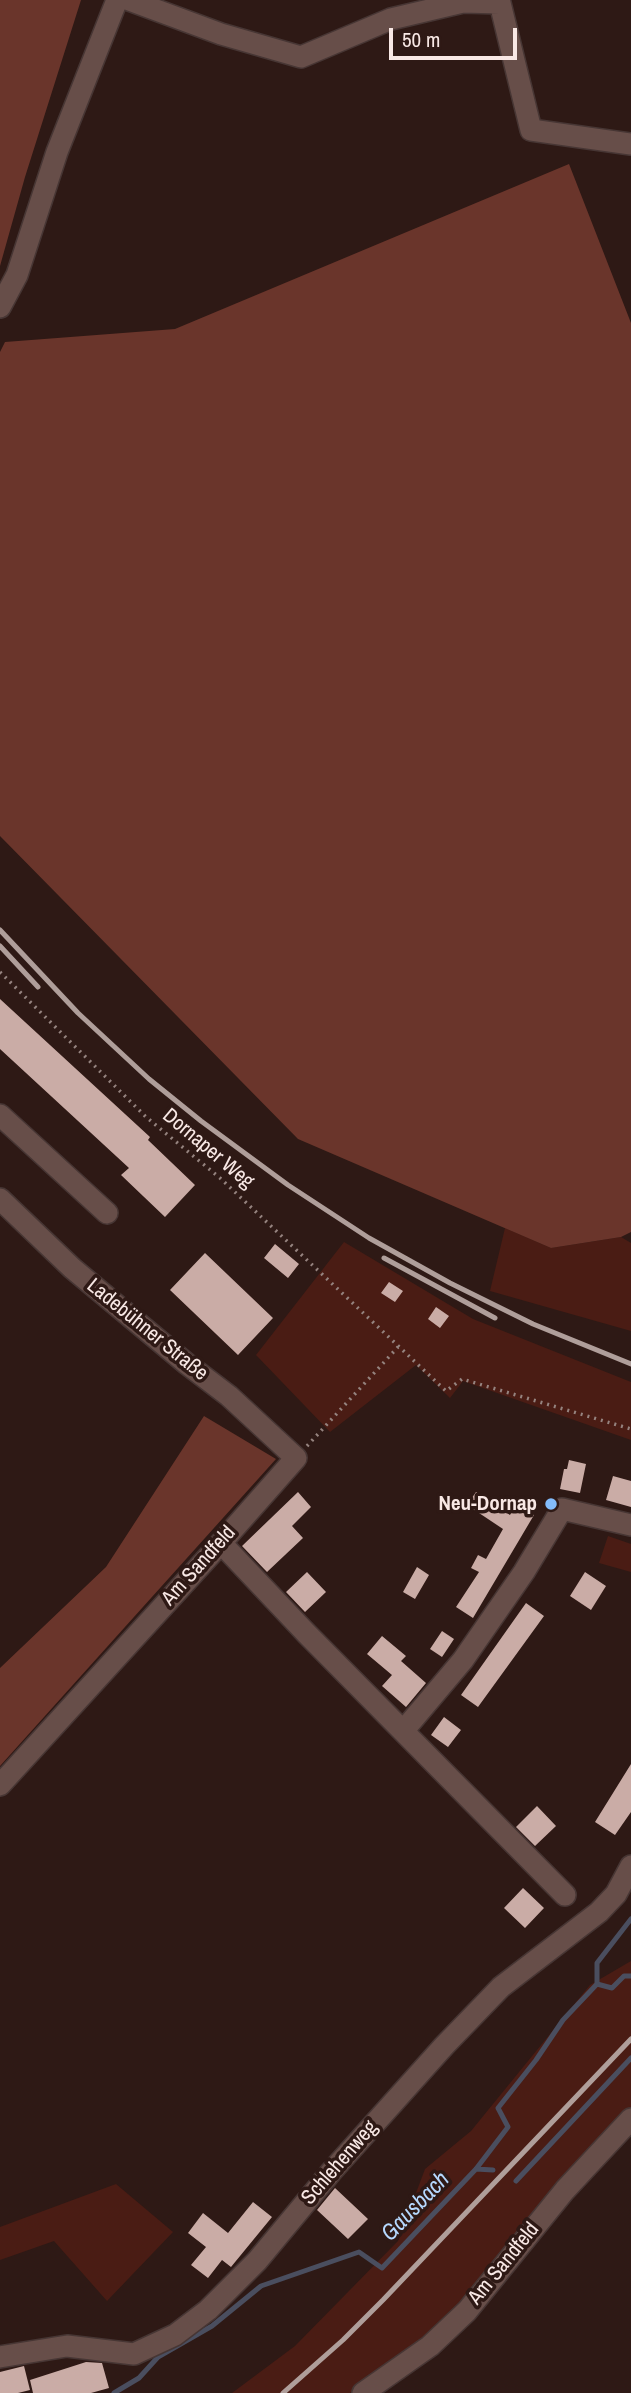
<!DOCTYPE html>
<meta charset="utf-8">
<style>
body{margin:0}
#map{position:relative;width:631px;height:2393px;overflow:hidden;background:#2e1915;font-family:"Archivo Narrow",sans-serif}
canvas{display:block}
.scale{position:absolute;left:389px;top:28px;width:128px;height:32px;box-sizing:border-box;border:4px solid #f8e8e5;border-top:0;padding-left:9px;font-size:21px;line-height:24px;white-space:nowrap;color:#f8e8e5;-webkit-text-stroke:5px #2e1915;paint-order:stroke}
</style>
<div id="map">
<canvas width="631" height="2393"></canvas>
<div class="scale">50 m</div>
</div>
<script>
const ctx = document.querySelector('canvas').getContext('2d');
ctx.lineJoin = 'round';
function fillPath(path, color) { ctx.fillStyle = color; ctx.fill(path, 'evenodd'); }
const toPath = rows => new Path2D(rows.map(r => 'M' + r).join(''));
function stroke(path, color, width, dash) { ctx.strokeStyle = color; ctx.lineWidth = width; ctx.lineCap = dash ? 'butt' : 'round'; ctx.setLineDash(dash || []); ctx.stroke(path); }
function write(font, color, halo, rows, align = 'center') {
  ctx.font = font + ' "Archivo Narrow",sans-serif'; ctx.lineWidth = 7; ctx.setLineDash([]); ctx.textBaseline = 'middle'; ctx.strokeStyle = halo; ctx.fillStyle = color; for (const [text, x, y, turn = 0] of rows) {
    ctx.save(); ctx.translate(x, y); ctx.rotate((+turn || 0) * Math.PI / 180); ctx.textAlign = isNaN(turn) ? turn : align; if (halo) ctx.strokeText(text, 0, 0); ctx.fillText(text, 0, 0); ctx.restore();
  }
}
fillPath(toPath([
 [505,1228,551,1248,621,1237,631,1243,631,1331,490,1291],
 [344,1242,473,1319,631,1382,631,1440,463,1381,450,1398,416,1365,330,1432,256,1355],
 [608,1536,631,1544,631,1572,599,1563],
 [631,1961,631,2112,568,2170,480,2284,432,2330,350,2393,232,2393,295,2346,398,2241,425,2169,471,2131,590,1985],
 [116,2184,173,2232,107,2301,54,2241,0,2260,0,2227]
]), '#4a1c14');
fillPath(toPath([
 [0,0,81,0,25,177,0,266],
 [569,164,631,323,631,1232,621,1237,551,1248,298,1139,0,836,0,352,5,342,175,329],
 [204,1416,276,1459,0,1766,0,1668,106,1567]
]), '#6a352b');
stroke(toPath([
 [597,1984,597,1963,631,1919],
 [476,2169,493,2170],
 [516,2181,631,2058],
 [114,2393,139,2378,158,2357,212,2326,261,2286,359,2252,382,2268,476,2169,508,2127,498,2108,536,2060,563,2020,597,1984,612,1988,624,1976,631,1976]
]), '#4a4e5f', 5);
fillPath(toPath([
 [0,999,150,1137,148,1140,195,1185,165,1217,121,1175,129,1168,0,1049],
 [275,1244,299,1264,288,1278,264,1258],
 [205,1253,273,1318,238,1355,170,1290],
 [389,1282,403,1291,395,1302,381,1293],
 [436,1307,449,1316,440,1328,428,1319],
 [569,1460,586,1464,580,1493,560,1489,564,1469,567,1469],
 [613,1476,631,1481,631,1507,606,1500],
 [298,1492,311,1507,292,1526,303,1538,267,1572,242,1546],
 [476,1492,510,1515,515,1505,534,1515,473,1618,456,1607,479,1572,471,1568,478,1555,486,1559,503,1529,467,1505],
 [417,1567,429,1575,415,1599,403,1592],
 [307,1572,326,1592,305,1612,286,1592],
 [585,1572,606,1586,591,1610,570,1596],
 [526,1603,544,1616,478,1707,461,1695],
 [442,1631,454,1639,442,1657,430,1649],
 [382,1636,406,1656,401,1661,426,1683,406,1707,382,1686,392,1675,367,1654],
 [444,1717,461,1730,448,1747,431,1735],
 [631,1764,631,1812,615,1835,595,1822],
 [537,1806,556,1826,535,1846,516,1827],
 [523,1888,544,1908,525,1928,504,1908],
 [335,2188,368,2219,348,2239,317,2210],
 [253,2202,272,2217,231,2267,222,2260,208,2278,191,2265,206,2247,188,2233,203,2213,228,2233],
 [86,2362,102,2363,109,2388,91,2393,33,2393,30,2380],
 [24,2366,30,2390,18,2393,0,2393,0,2372]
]), '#caaca6');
const minor = toPath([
 [129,0,221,34,301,57,391,19,463,2,500,3,531,130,631,144],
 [0,307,17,275,57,152,117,0],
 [0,1115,107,1213],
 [0,1199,72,1268,187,1364,229,1396,296,1458,221,1543,0,1785],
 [221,1543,306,1633,565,1895],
 [404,1730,463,1660,524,1572,562,1509,631,1525],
 [0,2357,67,2346,134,2354,175,2335,208,2310,257,2261,331,2172,444,2046,501,1987,599,1912,616,1894,631,1866],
 [363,2393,430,2346,467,2311,565,2190,631,2119]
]);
stroke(minor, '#473634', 24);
stroke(toPath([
 [0,972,146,1117,220,1178,446,1391,462,1379,631,1429],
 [307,1446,398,1347]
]), '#95837f', 3.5, [2, 5]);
stroke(minor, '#674e49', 21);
stroke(toPath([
 [0,930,78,1013,149,1079,201,1121,288,1185,369,1238,450,1283,533,1324,631,1364],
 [0,946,38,987],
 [384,1258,495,1318],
 [283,2393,343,2340,383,2300,631,2039]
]), '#af9e9a', 5);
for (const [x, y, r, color] of [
 [551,1504,7,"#83bcfb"]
]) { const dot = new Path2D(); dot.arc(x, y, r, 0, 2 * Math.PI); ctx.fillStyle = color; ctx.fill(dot); stroke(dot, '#2e1915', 2.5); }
write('21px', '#f8e8e5', '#2e1915', [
 ["Dornaper Weg",208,1149,40],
 ["Ladebühner Straße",147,1330,39],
 ["Am Sandfeld",199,1566,-48],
 ["Schlehenweg",340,2163,-49],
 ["Am Sandfeld",504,2264,-51]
]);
write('bold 21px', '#f8e8e5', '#2e1915', [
 ["Neu-Dornap",537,1504]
], 'right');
write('italic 23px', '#b5d8fe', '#2e1915', [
 ["Gausbach",416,2207,-46]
]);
</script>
